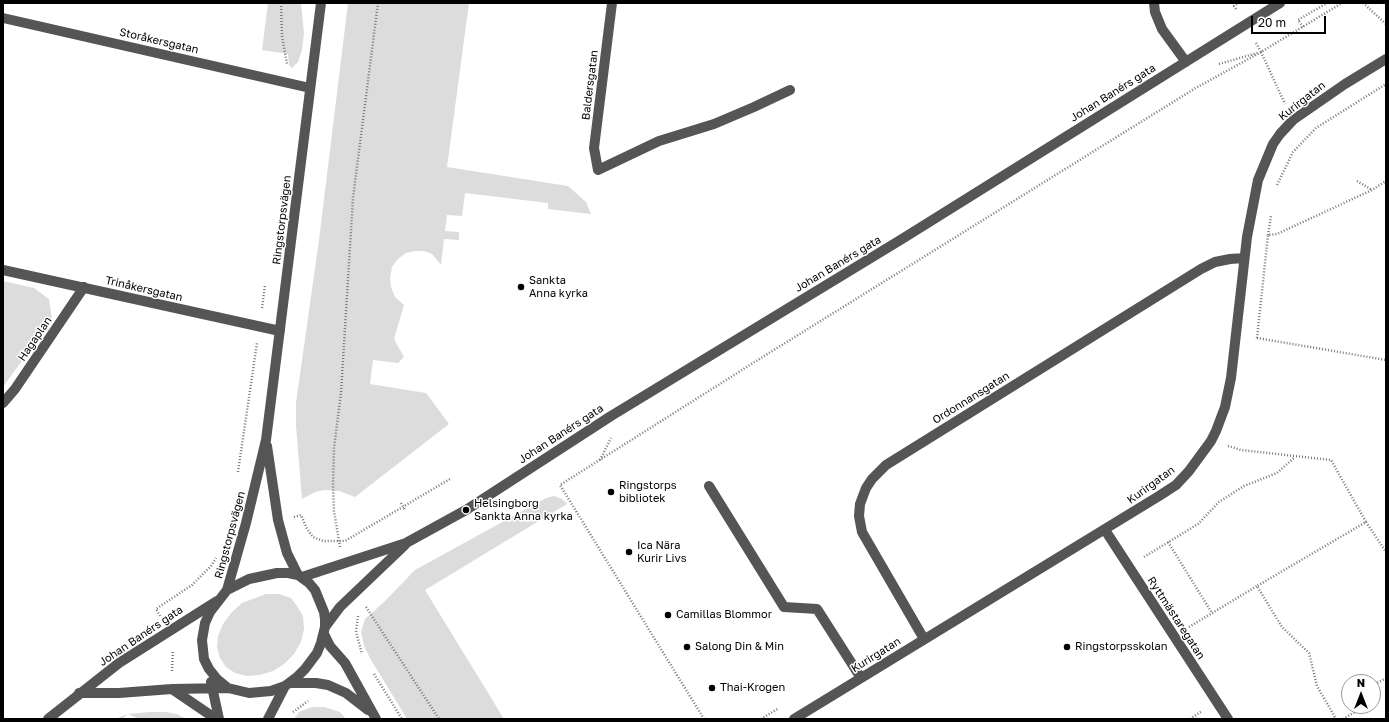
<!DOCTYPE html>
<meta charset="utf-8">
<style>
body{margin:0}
#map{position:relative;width:1389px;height:722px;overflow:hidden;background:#fff;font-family:"Golos Text",sans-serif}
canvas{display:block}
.frame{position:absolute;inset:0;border:4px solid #000;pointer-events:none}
.north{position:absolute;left:1341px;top:674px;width:40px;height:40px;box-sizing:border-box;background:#fff;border:1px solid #999;border-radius:50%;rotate:0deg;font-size:11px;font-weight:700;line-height:16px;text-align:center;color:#000}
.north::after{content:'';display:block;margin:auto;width:14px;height:18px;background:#000;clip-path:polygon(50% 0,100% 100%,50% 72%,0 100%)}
.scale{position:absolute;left:1251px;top:16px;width:75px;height:18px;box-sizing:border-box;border:2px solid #000;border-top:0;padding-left:5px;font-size:12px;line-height:14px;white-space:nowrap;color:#000;-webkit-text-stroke:3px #fff;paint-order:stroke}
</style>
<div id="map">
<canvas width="1389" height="722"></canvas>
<div class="frame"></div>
<div class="north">N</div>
<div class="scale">20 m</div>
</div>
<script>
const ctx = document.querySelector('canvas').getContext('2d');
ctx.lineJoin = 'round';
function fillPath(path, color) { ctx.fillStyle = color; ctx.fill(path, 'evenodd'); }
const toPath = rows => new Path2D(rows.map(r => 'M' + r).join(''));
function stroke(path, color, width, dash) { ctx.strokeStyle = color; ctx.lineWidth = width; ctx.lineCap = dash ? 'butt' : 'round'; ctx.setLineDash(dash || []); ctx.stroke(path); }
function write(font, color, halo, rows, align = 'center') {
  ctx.font = font + ' "Golos Text",sans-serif'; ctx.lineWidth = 3; ctx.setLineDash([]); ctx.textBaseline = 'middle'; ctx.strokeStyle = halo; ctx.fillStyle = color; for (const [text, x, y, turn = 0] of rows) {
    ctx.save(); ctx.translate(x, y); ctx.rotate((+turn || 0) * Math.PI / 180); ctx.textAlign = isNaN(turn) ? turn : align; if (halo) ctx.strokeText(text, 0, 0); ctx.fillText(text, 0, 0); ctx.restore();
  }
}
fillPath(toPath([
 [268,3,301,3,304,33,302,50,298,62,292,68,289,65,288,54,262,50],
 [348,3,469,3,447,167,568,186,586,202,591,214,548,209,548,203,465,193,462,216,447,215,445,231,459,232,459,240,444,239,441,265,432,254,424,251,415,251,406,253,398,259,392,267,390,278,391,287,395,297,404,305,394,339,404,357,398,363,373,360,370,384,426,393,449,424,355,497,339,491,324,490,315,492,302,499,296,426,296,403,319,240],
 [3,281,34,288,49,299,52,319,3,387],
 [554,496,562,499,567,504,425,590,504,719,407,719,371,660,364,646,361,632,365,619,384,602,415,570,546,498],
 [266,594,279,594,291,598,297,606,303,616,304,629,301,642,294,654,284,664,273,671,260,675,247,676,235,673,226,667,220,658,217,647,218,636,223,624,232,612,242,603],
 [312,707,324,707,340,712,346,719,294,719,299,712],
 [149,712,166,712,177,714,186,719,139,719,128,714,122,719,115,719,128,714]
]), '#dcdcdc');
stroke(toPath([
 [281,3,282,36,287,64],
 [1363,3,1386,24],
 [1236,9,1234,6,1238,3],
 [1303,27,1298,20,1327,3],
 [1256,43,1261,52,1342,3],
 [1261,52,1285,104],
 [1219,64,1257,53],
 [1357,181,1372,190],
 [1277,185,1293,152,1316,128,1386,84],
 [1268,235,1271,216],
 [262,308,265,285],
 [1257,338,1268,235,1277,234,1372,190,1386,181],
 [1257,338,1386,360],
 [1228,446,1241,450,1331,460,1366,522,1257,586,1282,627,1309,653,1317,686,1336,719],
 [600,460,611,438],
 [238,472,257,343],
 [401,503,405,510],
 [294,517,301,515,307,529,313,537,323,541,345,541,450,479],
 [1366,522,1386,552],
 [1168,542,1212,613],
 [340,547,334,511,333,485,334,448,341,393,353,198,378,3],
 [1144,557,1198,524,1219,502,1244,486,1277,473,1295,457],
 [366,607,439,719],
 [160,616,156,609,192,585,211,566,216,558],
 [358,616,356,632,362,654],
 [1189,627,1257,586],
 [172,671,173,650],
 [374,674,402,719],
 [1373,690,1375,684,1386,678],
 [293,712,308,701],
 [704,719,560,485,761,358,1194,89,1261,52],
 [761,719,779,708],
 [1190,719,1202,711],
 [1343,719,1365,706]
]), '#777', 2.5, [1, 2]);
stroke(toPath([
 [612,3,594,148,598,170,659,141,714,124,754,107,790,90],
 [1154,3,1155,12,1162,29,1186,62],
 [3,18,310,88],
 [3,270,280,331],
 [3,403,15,389,84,287],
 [267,446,278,520,287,553,298,575],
 [709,486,784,607,817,609,861,678],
 [1105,530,1228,719],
 [277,573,288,573,298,575,309,583,315,590,324,612,325,619,325,627,321,643,317,653,305,669,297,677,285,686,271,691,249,693,228,688,217,679,209,669,204,659,202,640,205,623,210,612,227,590,249,579,277,573],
 [302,577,406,543,466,510,611,416,902,239,1280,3],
 [227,590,246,523,266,440,321,3],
 [325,627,340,607,405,545],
 [324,634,330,646,345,663,376,719],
 [924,639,862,532,859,516,860,504,866,488,872,479,886,465,1201,269,1215,262,1230,259,1244,258],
 [211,682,219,719],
 [289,683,316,683,328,685,346,693,368,710],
 [172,689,216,719],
 [79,693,119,693,172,689,228,688],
 [48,719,119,663,217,601],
 [268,719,285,686],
 [794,719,1159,496,1176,485,1189,471,1211,441,1216,431,1225,407,1231,378,1236,334,1247,237,1258,180,1273,144,1280,134,1293,120,1345,84,1386,59]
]), '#555', 10);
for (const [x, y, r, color] of [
 [521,287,4,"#000"],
 [611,492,4,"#000"],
 [466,510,4,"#000"],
 [629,552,4,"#000"],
 [668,615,4,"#000"],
 [687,647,4,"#000"],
 [1067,647,4,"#000"],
 [712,688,4,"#000"]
]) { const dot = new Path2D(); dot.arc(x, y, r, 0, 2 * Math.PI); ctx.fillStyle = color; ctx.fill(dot); stroke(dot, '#fff', 1.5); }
write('11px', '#000', '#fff', [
 ["Storåkersgatan",159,41,13],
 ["Baldersgatan",590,85,-83],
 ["Johan Banérs gata",1113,93,-32],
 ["Kurirgatan",1302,101,-38],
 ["Ringstorpsvägen",282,220,-83],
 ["Johan Banérs gata",838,264,-31],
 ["Trinåkersgatan",144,289,13],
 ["Hagaplan",35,339,-56],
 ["Ordonnansgatan",971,398,-32],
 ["Johan Banérs gata",561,434,-33],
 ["Kurirgatan",1151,485,-36],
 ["Ringstorpsvägen",230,535,-75],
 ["Ryttmästaregatan",1176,618,57],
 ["Johan Banérs gata",141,636,-34],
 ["Kurirgatan",876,655,-32]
]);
write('11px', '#000', '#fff', [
 ["Sankta",529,281],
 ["Anna kyrka",529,294],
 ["Ringstorps",619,486],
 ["bibliotek",619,499],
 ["Helsingborg",474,504],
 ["Sankta Anna kyrka",474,517],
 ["Ica Nära",637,546],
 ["Kurir Livs",637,559],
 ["Camillas Blommor",676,615],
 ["Salong Din & Min",695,647],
 ["Ringstorpsskolan",1075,647],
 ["Thai-Krogen",720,688]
], 'left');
</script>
